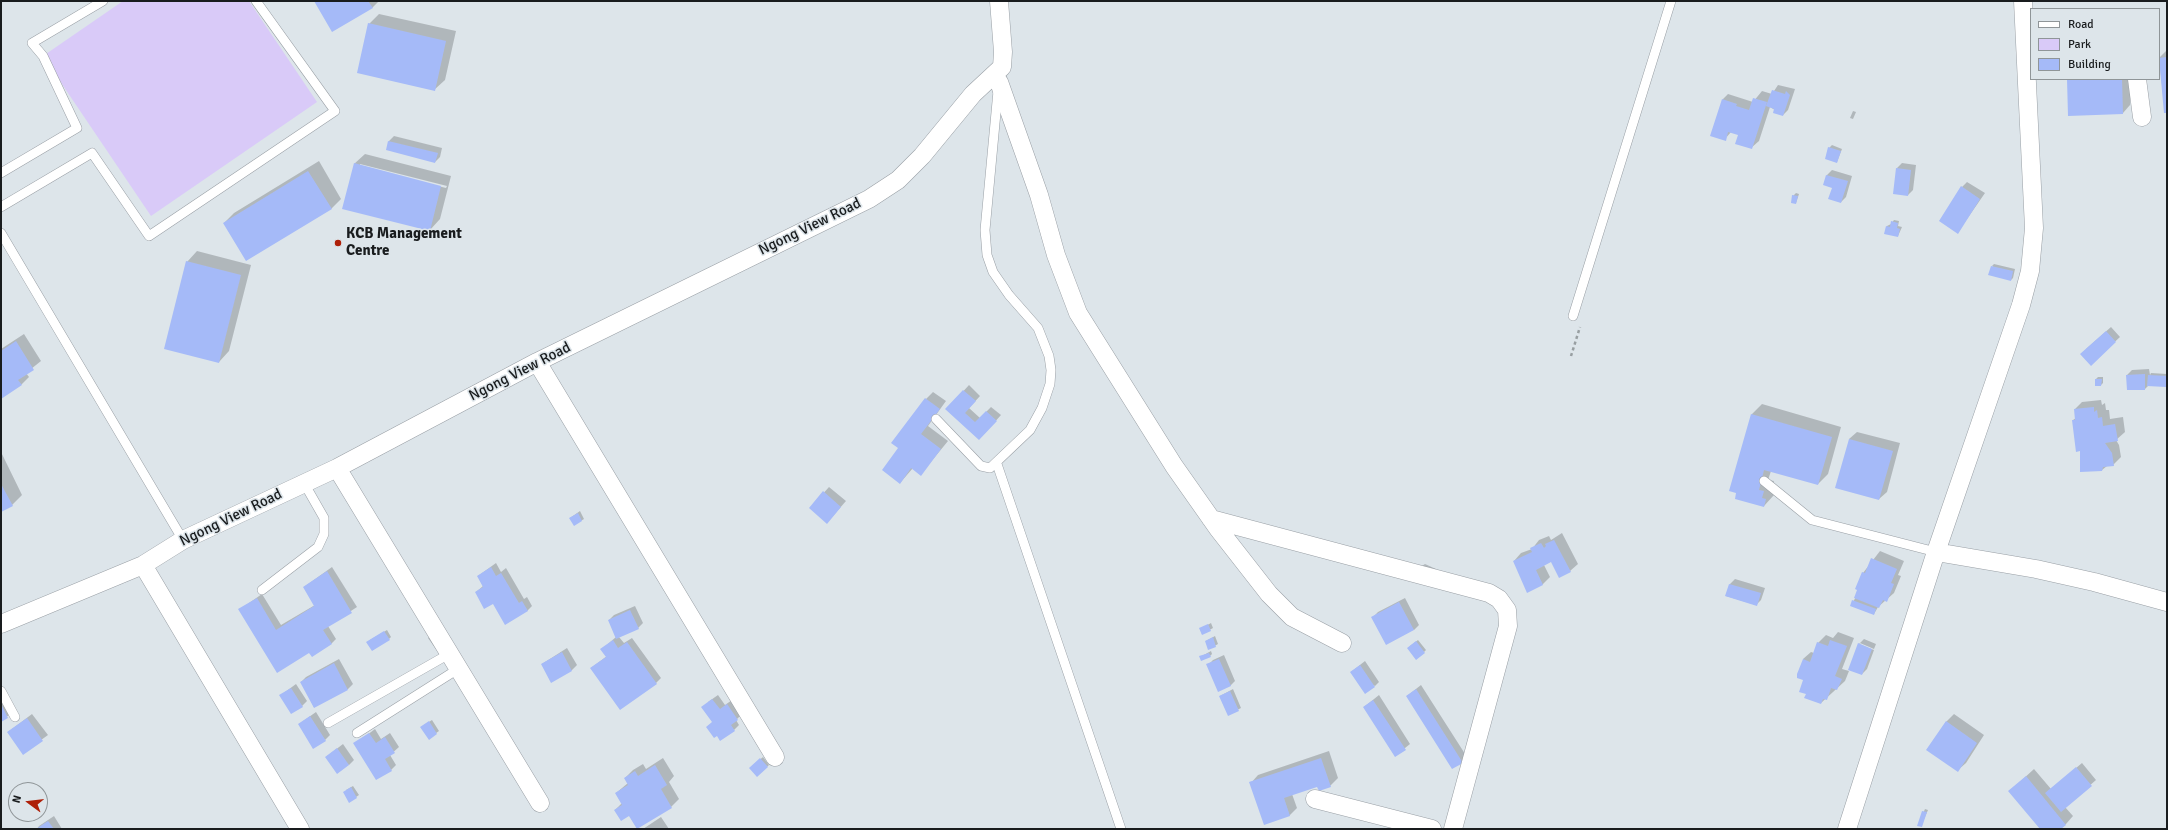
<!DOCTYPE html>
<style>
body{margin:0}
#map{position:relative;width:2168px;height:830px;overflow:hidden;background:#dde5ea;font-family:Signika,sans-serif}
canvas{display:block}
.frame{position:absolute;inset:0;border:2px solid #191c1e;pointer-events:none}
.legend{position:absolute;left:2030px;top:8px;width:130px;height:72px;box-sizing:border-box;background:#dde5ea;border:1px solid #8f9598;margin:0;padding:5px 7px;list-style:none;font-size:12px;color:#191c1e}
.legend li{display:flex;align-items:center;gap:8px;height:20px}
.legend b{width:20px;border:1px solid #8f9598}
.north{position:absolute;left:8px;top:782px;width:40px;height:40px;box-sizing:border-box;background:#dde5ea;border:1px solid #8f9598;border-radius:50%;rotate:285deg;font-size:11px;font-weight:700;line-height:16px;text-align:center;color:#191c1e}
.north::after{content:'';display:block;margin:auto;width:14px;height:18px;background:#ae2009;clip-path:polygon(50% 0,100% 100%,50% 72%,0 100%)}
</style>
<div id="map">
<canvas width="2168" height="830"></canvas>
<div class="frame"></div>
<ul class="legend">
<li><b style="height:5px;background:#fff"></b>Road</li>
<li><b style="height:11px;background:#d9caf8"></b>Park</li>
<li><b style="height:11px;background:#a5baf8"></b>Building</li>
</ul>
<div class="north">N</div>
</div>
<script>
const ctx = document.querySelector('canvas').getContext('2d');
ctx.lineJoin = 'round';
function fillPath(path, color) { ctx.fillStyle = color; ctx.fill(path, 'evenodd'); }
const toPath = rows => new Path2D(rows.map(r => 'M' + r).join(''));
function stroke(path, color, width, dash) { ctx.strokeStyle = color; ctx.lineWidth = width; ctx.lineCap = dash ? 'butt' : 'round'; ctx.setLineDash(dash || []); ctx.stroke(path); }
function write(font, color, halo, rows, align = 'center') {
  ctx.font = font + ' Signika,sans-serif'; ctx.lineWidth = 3; ctx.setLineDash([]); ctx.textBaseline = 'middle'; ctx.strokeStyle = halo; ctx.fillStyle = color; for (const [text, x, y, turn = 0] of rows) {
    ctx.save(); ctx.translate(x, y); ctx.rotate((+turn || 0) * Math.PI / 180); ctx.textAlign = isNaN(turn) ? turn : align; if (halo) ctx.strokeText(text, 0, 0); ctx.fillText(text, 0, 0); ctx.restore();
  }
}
fillPath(toPath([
 [123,1,249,1,317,102,151,216,43,56]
]), '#d9caf8');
fillPath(toPath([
 [315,1,379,1,372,8],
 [379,14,456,31,445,80,434,90,369,24],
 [2167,50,2167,112,2165,112,2159,58],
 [2068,79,2130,79,2130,105,2123,113],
 [1778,85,1795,89,1788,110,1783,115,1770,107,1759,141,1751,148,1740,134,1731,132,1725,139,1711,135,1723,99,1728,94,1753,102,1762,91,1772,94],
 [1853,111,1856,112,1853,119,1850,118],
 [394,136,442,148,440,157,435,162,387,149,389,141],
 [1832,145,1842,149,1837,162,1829,148],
 [365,154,451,176,440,219,430,230,354,164],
 [360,164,447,186,446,188,360,166],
 [319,161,341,199,331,209,224,223,234,213],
 [1902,163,1916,165,1913,190,1908,195,1897,168],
 [1832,170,1852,176,1846,197,1841,202,1833,187,1824,184,1827,175],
 [1967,182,1985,193,1958,232,1962,187],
 [1796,193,1799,194,1796,203,1793,196],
 [1894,220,1899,221,1898,226,1902,227,1898,236,1885,233,1887,226,1891,224],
 [197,251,251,265,229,351,219,362,187,262],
 [1994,264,2015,269,2013,278,2011,280,1992,266],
 [2111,327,2120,337,2091,364,2086,349],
 [24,334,41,361,26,373,29,377,21,385,1,397,1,349],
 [2149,369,2150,375,2151,373,2167,374,2167,384,2149,385,2145,389,2127,375,2132,370],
 [2098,377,2103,377,2103,383,2101,385,2096,379],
 [969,385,980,396,969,408,980,418,991,407,1001,415,984,434,947,409],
 [933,392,946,401,928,426,948,441,921,474,913,468,900,483,900,448,926,399],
 [2101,400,2102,405,2105,403,2106,410,2109,410,2110,419,2123,417,2125,432,2116,440,2119,445,2121,457,2113,465,2107,466,2102,470,2081,450,2073,420,2076,418,2075,409,2082,402],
 [1762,404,1841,427,1828,474,1818,484,1771,471,1768,480,1774,481,1772,488,1776,489,1774,495,1764,506,1738,492,1752,414],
 [1857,432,1900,443,1887,492,1879,499,1849,439],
 [1,452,22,495,12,505,1,511],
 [829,487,846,501,832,517,810,508],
 [580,511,584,519,574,525,570,518],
 [1562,533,1578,564,1570,571,1552,561,1544,565,1550,577,1542,585,1514,561,1521,553,1532,549,1539,540,1549,536,1551,540],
 [1880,551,1904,561,1898,575,1901,576,1894,593,1878,607,1874,614,1851,605,1856,597,1863,573],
 [496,563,501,572,506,568,524,599,527,597,532,606,527,611,494,602,476,592,483,586,478,576],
 [1425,564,1436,569,1431,583,1422,566],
 [332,567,357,607,328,626,336,639,331,644,310,652,239,610,262,594,281,625,315,605,304,587],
 [1735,579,1765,588,1761,600,1756,605,1726,596,1730,584],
 [1405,598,1419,625,1414,630,1373,617,1378,612],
 [635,606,643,623,638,628,619,637,624,643,632,638,661,678,656,683,591,668,607,656,602,649,616,637,609,620,614,615],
 [1211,623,1213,628,1202,634,1200,629],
 [387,630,391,637,389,639,370,640],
 [1838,632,1854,638,1842,669,1849,671,1845,681,1821,703,1807,693,1803,659,1811,652,1814,653,1818,643,1826,635,1833,638],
 [430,636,440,655,428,638],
 [1215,636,1218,644,1209,649,1206,641],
 [1864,639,1876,644,1874,649,1860,643,1860,645,1874,650,1867,669,1862,674,1859,644],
 [1418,640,1426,650,1424,652,1410,646],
 [567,648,577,665,572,670,551,681,542,664],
 [1211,651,1212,654,1210,656,1200,657],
 [1224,655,1235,681,1230,686,1208,665,1213,660],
 [339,659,353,684,348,689,314,707,301,682,306,677],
 [1365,661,1379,682,1375,686,1351,672],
 [296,684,307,701,302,706,281,695],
 [1421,685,1467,757,1462,762,1407,696],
 [1233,689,1241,708,1229,714,1220,696],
 [1,691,13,712,1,721],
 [718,695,725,705,732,700,742,714,736,720,739,725,734,730,713,721,708,702],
 [1379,695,1410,744,1395,756,1364,707],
 [316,712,330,735,325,740,299,724],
 [32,714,48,735,23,753,8,732],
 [1954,714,1984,735,1966,763,1958,770,1946,722],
 [432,720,439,731,429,738,424,725],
 [375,729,381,739,390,733,399,747,390,755,396,765,391,770,355,744],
 [343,744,354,760,349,765,326,757],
 [1329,751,1338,778,1330,786,1318,786,1292,794,1297,808,1289,816,1251,783,1258,775],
 [763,757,769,765,757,776,750,768],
 [663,758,674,776,669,782,679,799,671,807,637,828,629,815,615,810,622,803,616,793,628,783,625,778,633,770,643,764,646,769],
 [2082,763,2096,780,2065,807,2073,816,2066,824,2060,829,2041,829,2010,791,2034,769,2051,789],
 [353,786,359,795,356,797,346,790],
 [1925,809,1928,810,1921,826,1918,825],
 [54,816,62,829,37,829,39,826],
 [661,817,669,829,643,829]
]), '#0003');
fillPath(toPath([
 [314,1,368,1,373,8,332,32],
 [368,23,446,41,435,91,357,73],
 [2167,57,2167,113,2164,113,2159,58],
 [2067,79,2122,79,2123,114,2068,116],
 [1772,90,1785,94,1786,91,1790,95,1783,116,1773,113,1774,109,1766,106],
 [1753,98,1767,102,1752,149,1735,144,1738,135,1728,132,1726,141,1710,136,1722,99,1737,104,1736,106,1749,110],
 [388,141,438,153,435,163,386,150],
 [1828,147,1841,151,1837,163,1825,159],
 [354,163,441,186,430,231,342,209],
 [1896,168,1911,170,1908,196,1893,194],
 [308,171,332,209,246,261,223,223],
 [1826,175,1848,181,1841,203,1828,199,1832,188,1823,185],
 [1961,186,1980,199,1958,234,1939,221],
 [1792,195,1798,196,1796,204,1791,203],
 [1891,221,1898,223,1897,228,1900,229,1898,237,1884,234,1886,226,1890,227],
 [186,261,241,275,219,363,164,349],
 [1991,266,2013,271,2011,281,1988,275],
 [2106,331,2116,342,2091,366,2080,354],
 [16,341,34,370,18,380,22,385,1,399,1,351],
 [2145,374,2145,390,2127,390,2126,375],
 [2148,375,2167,376,2166,387,2147,386],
 [2095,379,2102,379,2101,386,2095,386],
 [963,390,976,401,965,413,975,422,986,411,997,421,979,440,945,409],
 [925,398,940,409,921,434,941,449,921,476,911,468,900,484,882,470,898,448,891,443],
 [2094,407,2094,412,2097,410,2098,418,2102,417,2103,426,2115,424,2118,441,2105,443,2112,453,2114,466,2103,467,2102,471,2080,472,2080,451,2076,452,2072,420,2075,420,2074,409],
 [1751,414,1832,437,1818,485,1764,470,1759,490,1764,491,1762,498,1766,499,1764,507,1735,499,1736,493,1729,491],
 [1849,439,1893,451,1879,500,1835,488],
 [1,484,13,506,1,512],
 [823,491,841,507,827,524,809,508],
 [578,513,582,521,574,526,569,518],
 [1554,540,1571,572,1559,578,1551,562,1536,570,1543,585,1527,593,1513,561,1532,552,1530,548,1541,543,1544,548,1546,546,1545,544],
 [1871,558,1897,569,1891,583,1894,584,1887,602,1883,600,1879,608,1854,598,1857,590,1855,589,1862,572,1865,573],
 [491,567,496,576,501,573,519,603,522,601,528,611,505,625,493,604,484,609,475,592,483,587,477,576],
 [327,571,352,613,323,630,332,644,312,657,309,653,277,673,238,609,257,598,276,630,314,606,303,587],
 [1729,584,1761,593,1757,606,1725,596],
 [1852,600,1876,609,1874,615,1850,606],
 [1399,602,1414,630,1386,645,1371,617],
 [630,610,639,629,616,639,608,620],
 [1208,624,1211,631,1202,635,1199,628],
 [384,631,390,640,372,651,366,642],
 [1213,637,1216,647,1208,650,1205,641],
 [613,640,618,648,627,642,657,684,620,710,590,668,606,657,600,649],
 [1830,640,1847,646,1835,676,1842,679,1837,690,1831,688,1827,700,1823,699,1821,704,1804,698,1806,694,1799,692,1803,680,1797,678,1797,674,1803,659,1810,662,1817,642,1828,646],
 [1416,641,1425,653,1416,660,1407,648],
 [1858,643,1872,649,1862,675,1848,670],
 [562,652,572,671,551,683,541,664],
 [1209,653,1211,657,1201,661,1199,656],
 [1219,659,1231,686,1218,692,1206,664],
 [334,663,348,690,314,708,300,682],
 [1360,665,1375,687,1365,694,1350,672],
 [291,688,303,707,291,714,279,695],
 [1416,689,1463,763,1452,769,1406,696],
 [1230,691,1239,711,1228,716,1219,696],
 [712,699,720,709,727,704,738,720,731,725,735,731,720,741,717,736,714,738,706,727,712,722,701,707],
 [1373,700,1406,750,1395,757,1363,707],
 [1,704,8,718,1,722],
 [310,716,326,741,313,749,298,724],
 [27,718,43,741,23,755,7,732],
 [429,721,437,734,429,740,420,727],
 [1946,721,1977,743,1958,772,1926,750],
 [369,733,376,743,385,737,395,753,385,759,392,771,376,780,353,743],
 [337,748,349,765,337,774,325,757],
 [760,758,768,767,757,777,749,768],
 [1321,758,1331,787,1319,791,1317,787,1284,798,1290,816,1264,825,1249,782],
 [655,765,667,785,661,789,672,808,637,829,629,816,621,821,614,810,622,805,615,793,628,785,624,778,635,771,638,776],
 [2076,767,2092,786,2061,812,2045,793],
 [2026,776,2066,825,2061,829,2040,829,2008,791],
 [351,787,357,798,349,803,343,792],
 [1922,811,1927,812,1922,827,1917,826],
 [48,821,54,829,36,829]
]), '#a5baf8');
const lane = toPath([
 [1,173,77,128,43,56,32,43,103,1],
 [1,207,92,153,149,236,335,111,256,1],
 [1,233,183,540],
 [1573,316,1671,1],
 [936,419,981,466,990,468,1030,430,1042,408,1050,384,1051,370,1049,356,1038,328,1009,295,993,272,987,255,985,230,998,91],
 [997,464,1121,829],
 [1764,481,1812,520,1936,552],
 [262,590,318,547,324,534,324,518,304,483],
 [1,691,15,717],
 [328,723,449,654],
 [357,733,458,669]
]);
const street = toPath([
 [2137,79,2142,117],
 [999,82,1039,195,1056,255,1078,313,1174,466,1219,530,1269,594,1292,617,1342,643],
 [537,362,775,757],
 [337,468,540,803],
 [1211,519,1489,593,1499,599,1507,610,1508,626,1453,829],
 [1936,552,2036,569,2094,582,2167,602],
 [143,565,300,829],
 [1,624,143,565,183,540,337,468,537,362,869,199,898,180,922,156,973,94,1002,67,1003,52,999,1],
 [1315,799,1432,829],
 [1847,829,1936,552,2021,305,2030,271,2034,228,2023,1]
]);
stroke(lane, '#999fa5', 10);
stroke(street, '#999fa5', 19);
stroke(toPath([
 [1571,356,1580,327]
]), '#989fa2', 2.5, [3, 3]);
stroke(lane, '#fff', 9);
stroke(street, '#fff', 18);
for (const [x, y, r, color] of [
 [338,243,4,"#ae2009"]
]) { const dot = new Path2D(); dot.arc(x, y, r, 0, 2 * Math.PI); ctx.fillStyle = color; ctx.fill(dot); stroke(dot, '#dde5ea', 1.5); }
write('15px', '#191c1e', '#dde5ea', [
 ["Ngong View Road",810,227,-26],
 ["Ngong View Road",520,372,-27],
 ["Ngong View Road",231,518,-26]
]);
write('bold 15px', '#191c1e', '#dde5ea', [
 ["KCB Management",346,234],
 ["Centre",346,251]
], 'left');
</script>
